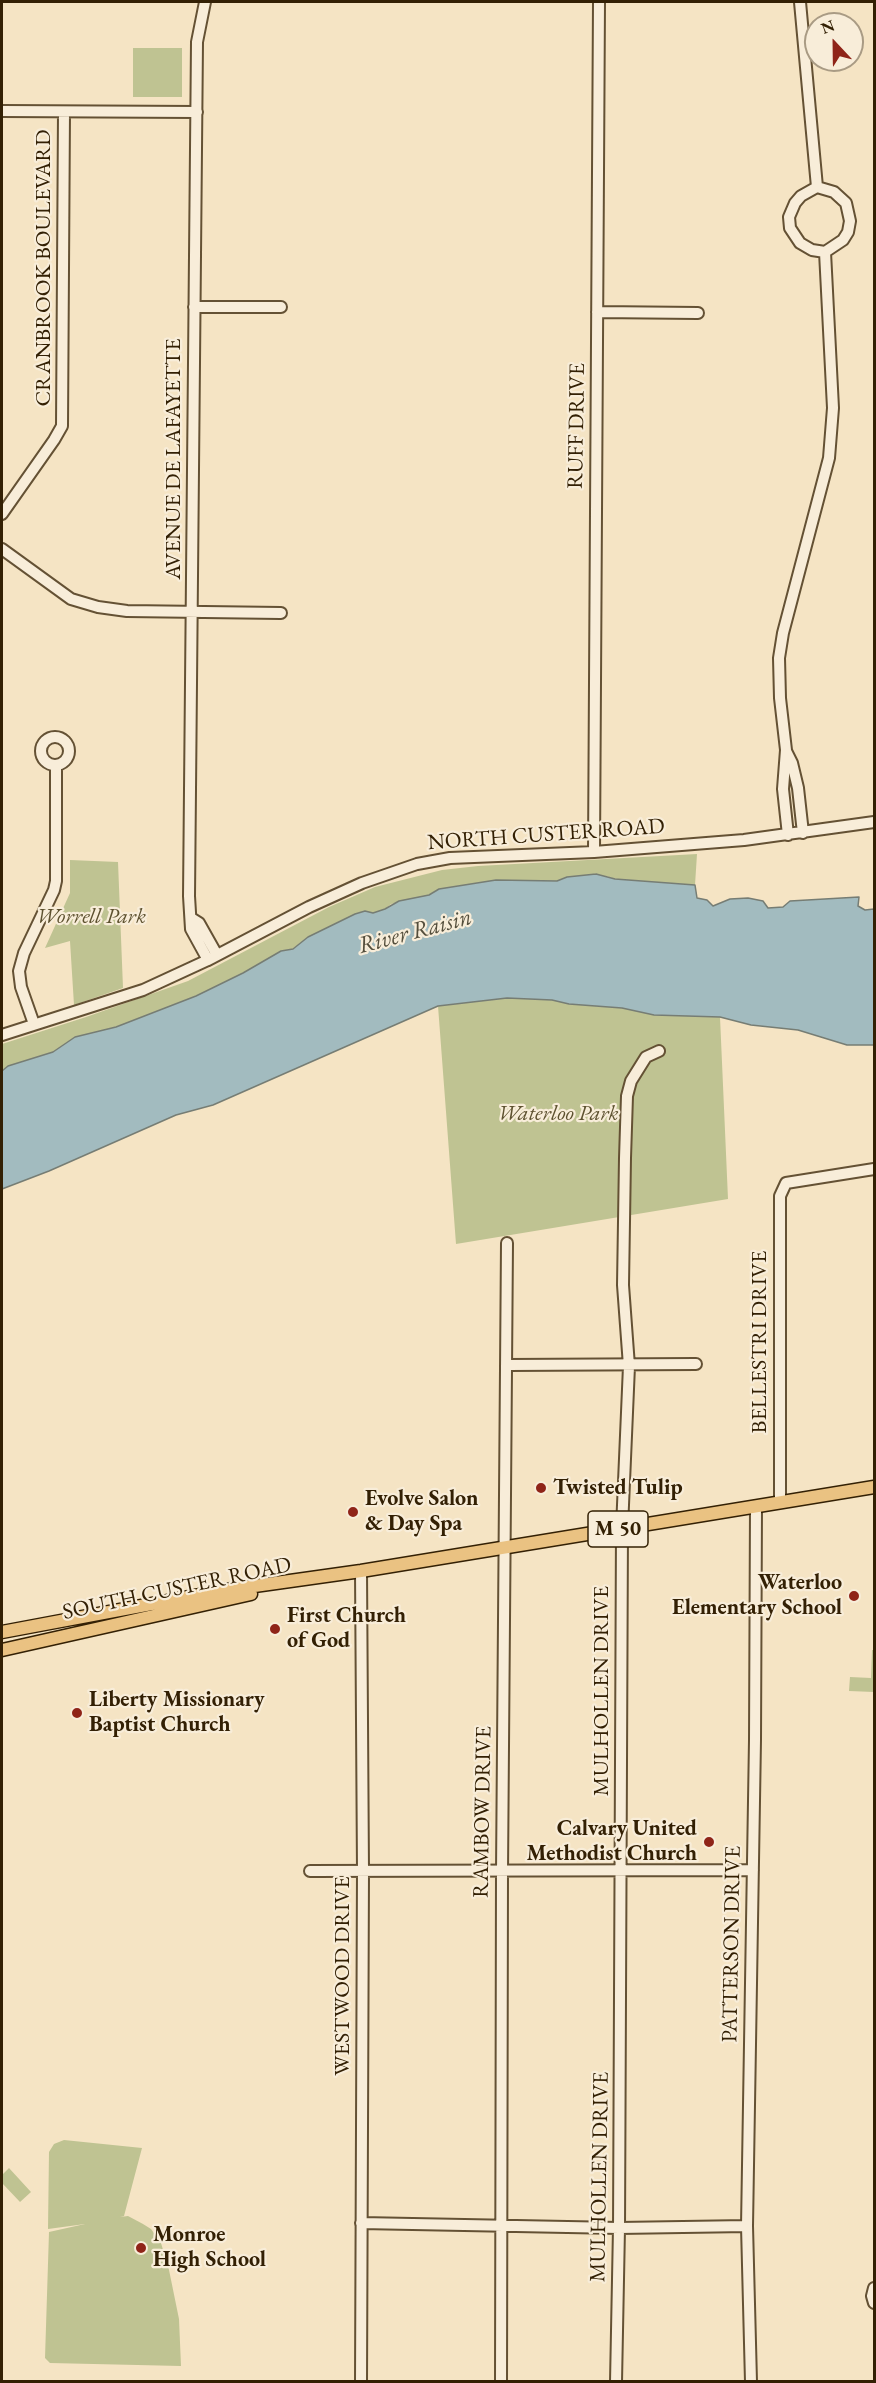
<!DOCTYPE html>
<style>
body{margin:0}
#map{position:relative;width:876px;height:2383px;overflow:hidden;background:#f5e4c4;font-family:"EB Garamond",serif}
canvas{display:block}
.frame{position:absolute;inset:0;border:3px solid #332004;pointer-events:none}
.north{position:absolute;left:804px;top:12px;width:60px;height:60px;box-sizing:border-box;background:#f8edd9;border:2px solid #a99b84;border-radius:50%;rotate:338deg;font-size:16px;font-weight:700;line-height:24px;text-align:center;color:#332004}
.north::after{content:'';display:block;margin:auto;width:21px;height:27px;background:#8f2418;clip-path:polygon(50% 0,100% 100%,50% 72%,0 100%)}
</style>
<div id="map">
<canvas width="876" height="2383"></canvas>
<div class="frame"></div>
<div class="north">N</div>
</div>
<script>
const ctx = document.querySelector('canvas').getContext('2d');
ctx.lineJoin = 'round';
function fillPath(path, color) { ctx.fillStyle = color; ctx.fill(path, 'evenodd'); }
const toPath = rows => new Path2D(rows.map(r => 'M' + r).join(''));
function stroke(path, color, width, dash) { ctx.strokeStyle = color; ctx.lineWidth = width; ctx.lineCap = dash ? 'butt' : 'round'; ctx.setLineDash(dash || []); ctx.stroke(path); }
function write(font, color, halo, rows, align = 'center') {
  ctx.font = font + ' "EB Garamond",serif'; ctx.lineWidth = 4.5; ctx.setLineDash([]); ctx.textBaseline = 'middle'; ctx.strokeStyle = halo; ctx.fillStyle = color; for (const [text, x, y, turn = 0] of rows) {
    ctx.save(); ctx.translate(x, y); ctx.rotate((+turn || 0) * Math.PI / 180); ctx.textAlign = isNaN(turn) ? turn : align; if (halo) ctx.strokeText(text, 0, 0); ctx.fillText(text, 0, 0); ctx.restore();
  }
}
fillPath(toPath([
 [133,48,182,48,182,97,133,97],
 [697,854,695,885,615,879,606,876,567,877,557,881,496,880,439,889,429,895,391,904,385,909,373,913,365,911,355,914,308,937,293,949,281,951,243,973,196,996,116,1027,75,1037,53,1052,8,1066,2,1071,2,1044,86,1017,188,981,329,907,375,887,442,870,478,866],
 [70,860,118,862,123,988,74,1005,70,941,45,948,70,893],
 [507,998,552,1000,569,1004,622,1008,654,1015,720,1017,728,1199,456,1244,438,1006],
 [872,1650,874,1650,874,1692,849,1691,850,1677,871,1678],
 [64,2140,142,2148,124,2216,120,2217,128,2216,143,2224,151,2229,161,2243,169,2270,179,2319,181,2366,50,2363,45,2358,49,2232,85,2224,48,2229,49,2152,54,2144],
 [9,2168,31,2192,20,2202,2,2183,2,2175]
]), '#bfc392');
const water = toPath([
 [596,874,615,879,695,885,697,898,707,900,713,906,730,899,748,898,763,901,768,908,783,907,790,901,859,897,858,906,865,910,874,909,874,1045,847,1045,798,1030,751,1025,720,1017,654,1015,622,1008,569,1004,552,1000,507,998,438,1006,213,1105,176,1115,49,1171,2,1189,2,1071,8,1066,53,1052,75,1037,116,1027,196,996,243,973,281,951,293,949,308,937,355,914,365,911,373,913,385,909,399,901,429,895,439,889,496,880,557,881,567,877,596,874]
]);
fillPath(water, '#a2bbbf');
stroke(water, '#767d74', 1.5);
const minor = toPath([
 [205,2,197,42,189,896,191,929,208,960],
 [800,2,817,187],
 [2,111,197,112],
 [817,187,834,192,846,203,850,221,848,232,843,240,825,252,812,250,800,243,790,228,789,217,795,203,801,196,817,187],
 [194,307,281,307],
 [597,312,698,313],
 [2,514,54,440,62,426,64,112],
 [2,549,71,599,98,607,127,611,281,613],
 '41 751a14 14 0 1 1 28 0a14 14 0 1 1-28 0Z',
 [786,751,792,763,798,788,803,833],
 [788,835,783,789,786,750,780,698,779,658,783,633,829,458,833,408,825,252],
 [594,852,599,2],
 [191,918,199,923,217,955],
 [34,1024,21,987,19,971,24,953,54,890,56,881,56,765],
 [2,1035,143,990,208,960,309,907,362,883,417,864,450,858,594,852,744,840,874,822],
 [508,1365,696,1364],
 [780,1501,780,1196,786,1183,874,1169],
 [310,1871,753,1870],
 [361,2223,619,2228,747,2226],
 [874,2288,872,2296,874,2303],
 [361,2382,363,1871,361,1571],
 [501,2382,502,1871,507,1243],
 [616,2382,619,2228,622,1528,629,1366,623,1285,625,1158,627,1096,631,1081,646,1057,659,1051],
 [751,2382,747,2226,755,1740,756,1506]
]);
const major = toPath([
 [2,1632,226,1590,361,1571,874,1487],
 [2,1650,251,1594]
]);
stroke(minor, '#645134', 14);
stroke(major, '#332004', 15);
stroke(minor, '#f8edd9', 10);
stroke(major, '#eac282', 12);
for (const [x, y, r, color] of [
 [541,1488,6,"#8f2418"],
 [353,1512,6,"#8f2418"],
 [854,1596,6,"#8f2418"],
 [275,1629,6,"#8f2418"],
 [77,1713,6,"#8f2418"],
 [709,1842,6,"#8f2418"],
 [141,2248,6,"#8f2418"]
]) { const dot = new Path2D(); dot.arc(x, y, r, 0, 2 * Math.PI); ctx.fillStyle = color; ctx.fill(dot); stroke(dot, '#f8edd9', 2); }
for (const [x, y, w] of [
 [618,1529,60]
]) { const box = new Path2D(); box.roundRect(x - w / 2, y - 18, w, 36, 4.5); ctx.fillStyle = '#f8edd9'; ctx.fill(box); stroke(box, '#332004', 1.5); }
write('bold 21px', '#332004', null, [
 ["M 50",618,1529]
]);
write('22px', '#332004', '#f8edd9', [
 ["CRANBROOK BOULEVARD",44,268,-90],
 ["RUFF DRIVE",577,426,-89],
 ["AVENUE DE LAFAYETTE",174,459,-90],
 ["NORTH CUSTER ROAD",546,835,-4],
 ["BELLESTRI DRIVE",760,1342,-90],
 ["SOUTH CUSTER ROAD",177,1589,-12],
 ["MULHOLLEN DRIVE",602,1691,-90],
 ["RAMBOW DRIVE",483,1812,-89],
 ["PATTERSON DRIVE",732,1944,-89],
 ["WESTWOOD DRIVE",343,1976,-90],
 ["MULHOLLEN DRIVE",600,2177,-89]
]);
write('italic 22px', '#5d512f', '#f8edd9', [
 ["Worrell Park",91,917],
 ["Waterloo Park",558,1114]
]);
write('bold 22px', '#332004', '#f8edd9', [
 ["Twisted Tulip",553,1488],
 ["Evolve Salon",365,1499],
 ["& Day Spa",365,1524],
 ["Waterloo",842,1583,"right"],
 ["Elementary School",842,1608,"right"],
 ["First Church",287,1616],
 ["of God",287,1641],
 ["Liberty Missionary",89,1700],
 ["Baptist Church",89,1725],
 ["Calvary United",697,1829,"right"],
 ["Methodist Church",697,1854,"right"],
 ["Monroe",153,2235],
 ["High School",153,2260]
], 'left');
write('italic 24px', '#544e3c', '#f8edd9', [
 ["River Raisin",415,932,-15]
]);
</script>
